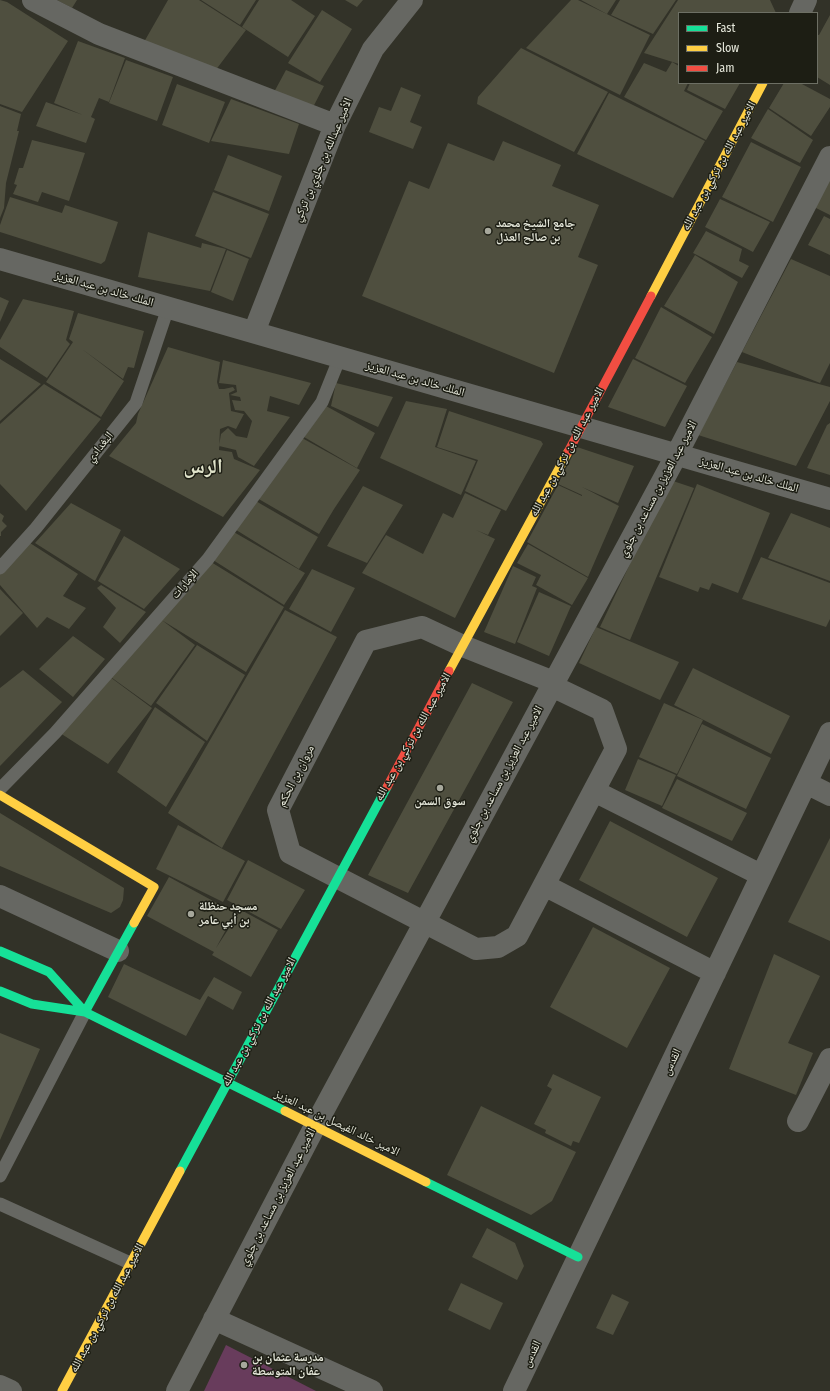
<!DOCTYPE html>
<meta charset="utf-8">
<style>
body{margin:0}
#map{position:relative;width:830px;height:1391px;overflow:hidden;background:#323228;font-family:"Fira Sans Condensed",sans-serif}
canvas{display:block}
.legend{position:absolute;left:678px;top:12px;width:140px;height:72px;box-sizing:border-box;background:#1d1e14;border:1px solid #6d6f64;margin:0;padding:5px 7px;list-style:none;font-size:12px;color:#e6e8db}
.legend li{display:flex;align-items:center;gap:8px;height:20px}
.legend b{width:20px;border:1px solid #6d6f64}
</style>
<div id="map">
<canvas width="830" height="1391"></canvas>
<ul class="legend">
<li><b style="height:5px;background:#16e098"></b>Fast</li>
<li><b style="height:5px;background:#ffcf43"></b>Slow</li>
<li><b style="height:5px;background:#f24e42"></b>Jam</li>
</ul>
</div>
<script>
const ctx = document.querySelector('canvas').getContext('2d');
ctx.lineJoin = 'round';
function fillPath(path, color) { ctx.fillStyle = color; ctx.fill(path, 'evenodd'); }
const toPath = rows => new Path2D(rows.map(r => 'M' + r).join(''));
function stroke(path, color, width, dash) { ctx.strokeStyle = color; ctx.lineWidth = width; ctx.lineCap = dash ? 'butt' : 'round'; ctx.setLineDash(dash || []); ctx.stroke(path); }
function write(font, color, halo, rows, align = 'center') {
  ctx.font = font + ' "Fira Sans Condensed","Noto Naskh Arabic",sans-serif'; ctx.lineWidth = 3; ctx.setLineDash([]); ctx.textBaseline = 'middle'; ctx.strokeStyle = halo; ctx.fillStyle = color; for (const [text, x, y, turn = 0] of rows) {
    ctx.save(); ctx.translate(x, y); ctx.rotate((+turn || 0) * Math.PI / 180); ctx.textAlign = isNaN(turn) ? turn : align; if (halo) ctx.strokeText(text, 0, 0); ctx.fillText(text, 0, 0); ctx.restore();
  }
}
fillPath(toPath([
 [226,1345,316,1391,204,1391]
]), '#683c5c');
fillPath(toPath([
 [0,0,7,2,68,41,22,112,0,104],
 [57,0,77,0,72,8],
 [168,0,199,0,246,30,215,71,144,42],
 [201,0,256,0,240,25],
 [259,0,291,0,315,16,288,57,242,27],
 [345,0,363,0,357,7],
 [571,0,578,0,650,35,620,95,526,48],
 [581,0,616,0,607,14],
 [620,0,676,0,653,34,611,15],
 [678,0,770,0,776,13,679,13,679,64,644,53],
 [322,10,352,29,320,82,288,63],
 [830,15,830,85,817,77,817,35,819,35],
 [78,41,125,58,109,102,99,98,91,117,95,119,86,143,36,126,46,102,83,115,54,103],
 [521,48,608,92,574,152,477,104,478,97],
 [126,60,173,77,157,121,109,103],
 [672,62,679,66,679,83,688,83,684,91,723,111,706,140,624,97,644,63,666,72],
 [286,70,324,86,311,111,273,94],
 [690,83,740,83,725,109,687,90],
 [784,83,800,83,830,99,830,107,811,136,769,108],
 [177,84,225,102,209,143,162,125],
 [401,87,421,95,410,122,422,127,413,149,369,132,379,107,391,111],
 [609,93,705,141,673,198,577,154],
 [231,99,299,124,289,154,211,141],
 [0,106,21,114,17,131,19,131,6,183,4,208,0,218],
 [768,109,813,140,800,163,751,138],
 [32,140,85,153,69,201,42,192,38,202,13,194,17,185,14,184,19,168,23,168],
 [503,141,561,165,552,186,599,205,578,257,598,265,554,373,362,296,409,181,429,189,448,143,494,161],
 [751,142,801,167,773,222,722,197],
 [228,155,282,176,269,211,214,190],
 [830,175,830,215,814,207],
 [213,192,269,214,251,258,195,236],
 [10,197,62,213,65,205,118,222,105,261,101,264,0,232,0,225],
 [720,199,770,222,753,252,705,227],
 [824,216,830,219,830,255,808,245],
 [706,231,742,249,739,261,749,266,742,278,693,253],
 [148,232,201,248,202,243,226,249,210,291,138,277],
 [227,250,249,259,233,301,211,292],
 [695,255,738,282,714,334,664,306],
 [791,259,830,276,830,363,820,383,742,352],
 [0,297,9,301,0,322],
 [23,299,74,311,66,340,70,344,47,378,0,347,0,340],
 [661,307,712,337,685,383,635,358],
 [78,313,144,331,134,368,128,367,123,379,82,349,124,381,101,417,46,382,73,342,69,339],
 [168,347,220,362,217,382,219,389,224,389,233,387,235,390,229,393,231,411,244,414,236,429,228,426,220,429,219,450,232,452,234,459,260,470,223,517,109,456,136,423,138,414],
 [0,359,41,384,0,421],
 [633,359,687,386,665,427,608,407],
 [223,360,311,383,299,405,270,396,267,411,290,417,254,466,238,457,236,450,219,446,221,434,228,428,236,436,247,438,252,421,244,411,235,410,232,400,241,401,240,397,230,395,237,392,236,385,219,383],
 [737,362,830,387,830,401,796,466,698,435],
 [336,383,393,397,378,427,331,406],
 [44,384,101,419,26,511,0,484,0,424],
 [406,401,447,409,435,447,476,461,461,495,380,458],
 [326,406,375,433,357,468,304,437],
 [449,411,541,441,543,444,506,511,465,491,478,460,437,447],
 [830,423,830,475,807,468,827,425],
 [302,438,360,470,334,509,319,534,257,498],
 [577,447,634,466,618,503,582,487,619,506,588,577,527,542,558,485,582,496,582,495,558,484],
 [670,480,694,488,630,640,600,627],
 [697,484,770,513,738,593,712,583,709,590,700,587,698,592,659,577],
 [363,486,403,505,367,563,327,546],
 [465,493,501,510,488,535,476,530,495,539,455,618,362,573,386,535,423,554,443,513,453,518],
 [254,500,318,537,299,569,233,528],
 [71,503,121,530,95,581,35,543],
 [0,513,4,516,2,521,7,526,1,532,1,536,0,536],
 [791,513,830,528,830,581,768,558],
 [232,531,305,573,284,605,213,560],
 [124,536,180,569,144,609,98,581],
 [30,543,78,574,63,596,86,608,69,629,47,617,37,628,0,585,0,574],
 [528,544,588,578,572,605,536,585,541,575,517,563],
 [761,557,830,583,830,619,826,627,742,599],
 [211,562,284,607,246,672,160,619],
 [513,566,536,577,532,586,537,588,515,644,484,632],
 [312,569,355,588,331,632,289,609],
 [101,585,146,612,120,643,103,627,116,608,97,588],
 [0,589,23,613,0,636],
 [539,592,571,606,549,656,517,642],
 [285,610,337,637,222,848,168,813],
 [159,618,195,645,151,706,108,675],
 [596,627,679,662,660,700,579,663],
 [73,636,105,659,73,697,39,669],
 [197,645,245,675,207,741,156,703],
 [693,668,790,716,771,754,674,705],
 [23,670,62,702,0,766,0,688],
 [110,677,152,708,108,764,60,733],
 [472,683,513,702,408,893,368,875],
 [664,703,703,720,677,774,639,757],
 [155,707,205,742,166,807,117,772],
 [702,724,771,758,746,809,677,776],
 [638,759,676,775,662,806,625,790],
 [677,779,747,813,732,841,662,808],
 [0,813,124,888,123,900,120,907,111,913,0,866],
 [610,821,718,878,687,937,579,880],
 [178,825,245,861,223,902,156,869],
 [830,838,830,941,788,922],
 [248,860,305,890,281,929,227,900],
 [169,877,235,913,216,948,241,910,278,930,251,977,212,955,214,952,147,916],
 [593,927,670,968,627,1048,550,1007],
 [774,954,820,976,788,1043,813,1053,796,1095,729,1069],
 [124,964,200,1000,214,977,242,992,233,1010,208,996,186,1036,108,997],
 [0,1033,40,1049,0,1140],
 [553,1074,601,1097,579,1143,573,1141,571,1146,545,1133,546,1130,534,1124,552,1089,547,1086],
 [481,1106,576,1152,552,1201,531,1215,447,1175],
 [487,1228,515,1243,524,1266,517,1280,472,1257],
 [461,1283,503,1303,490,1330,448,1310],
 [612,1294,629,1302,613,1335,596,1328]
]), '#4f4f3f');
stroke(toPath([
 [0,568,36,528,136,403,168,308],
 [0,789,55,733,208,559,322,402,340,357],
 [0,1176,85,1012],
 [0,1204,130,1263]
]), '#666762', 13);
stroke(toPath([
 [33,0,99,34,335,125],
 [800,13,806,0],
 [0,259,830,499],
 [254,332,335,125,373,49,412,0],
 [422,627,463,646,546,679,552,686,602,710,616,749,517,936,498,947,476,949,290,853,278,810,366,641,422,627],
 [806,783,830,795],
 [594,791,761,875],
 [544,885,715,973],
 [0,896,118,951],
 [798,1121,830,1059],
 [214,1319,372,1391],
 [0,1386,11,1391],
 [177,1391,315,1126,677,454,830,157],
 [514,1391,830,733]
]), '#666762', 22);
stroke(toPath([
 [0,951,49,972,85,1012],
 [0,991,32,1004,85,1012,285,1111],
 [85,1012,134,923],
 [180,1171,387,787],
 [426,1182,578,1257]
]), '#16e098', 9);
stroke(toPath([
 [651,296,763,83],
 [449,671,568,452],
 [0,795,154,887,134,923],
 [285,1111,426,1182],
 [62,1391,180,1171]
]), '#ffcf43', 9);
stroke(toPath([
 [568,452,651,296],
 [387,787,449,671]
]), '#f24e42', 9);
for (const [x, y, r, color] of [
 [488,231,4,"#a7a89c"],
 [440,788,4,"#a7a89c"],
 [191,914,4,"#a7a89c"],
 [244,1365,4,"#a7a89c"]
]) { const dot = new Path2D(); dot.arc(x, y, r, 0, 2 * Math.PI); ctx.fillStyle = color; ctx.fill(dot); stroke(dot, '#1d1e14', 1.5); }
write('12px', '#e6e8db', '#1d1e14', [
 ["الأمير عبدالله بن جلوي بن تركي",323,160,-67],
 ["الامير عبد الله بن تركي بن عبد الله",719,166,-62],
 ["الملك خالد بن عبد العزيز",104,289,16],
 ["الملك خالد بن عبد العزيز",415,379,16],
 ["البغدادي",100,447,-51],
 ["الامير عبد الله بن تركي بن عبد الله",567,452,-62],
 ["الملك خالد بن عبد العزيز",749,475,16],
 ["الامير عبد العزيز بن مساعد بن جلوي",658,489,-62],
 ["الإمارات",185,584,-49],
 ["الامير عبد الله بن تركي بن عبد الله",413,737,-61],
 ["الامير عبد العزيز بن مساعد بن جلوي",504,774,-62],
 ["مروان بن الحكم",296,776,-63],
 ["الامير عبد الله بن تركي بن عبد الله",259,1022,-62],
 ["القدس",672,1062,-64],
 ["الامير خالد الفيصل بن عبد العزيز",337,1123,26],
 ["الامير عبد العزيز بن مساعد بن جلوي",278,1197,-63],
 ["الامير عبد الله بن تركي بن عبد الله",107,1308,-62],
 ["القدس",532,1354,-64]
]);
write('bold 12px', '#e6e8db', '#1d1e14', [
 ["جامع الشيخ محمد",496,224],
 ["بن صالح العذل",496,238],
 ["سوق السمن",440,802,"center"],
 ["مسجد حنظلة",199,907],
 ["بن أبي عامر",199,921],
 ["مدرسة عثمان بن",252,1358],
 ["عفان المتوسطة",252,1372]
], 'left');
write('bold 20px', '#e0e3ca', '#1d1e14', [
 ["الرس",203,467]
]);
</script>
